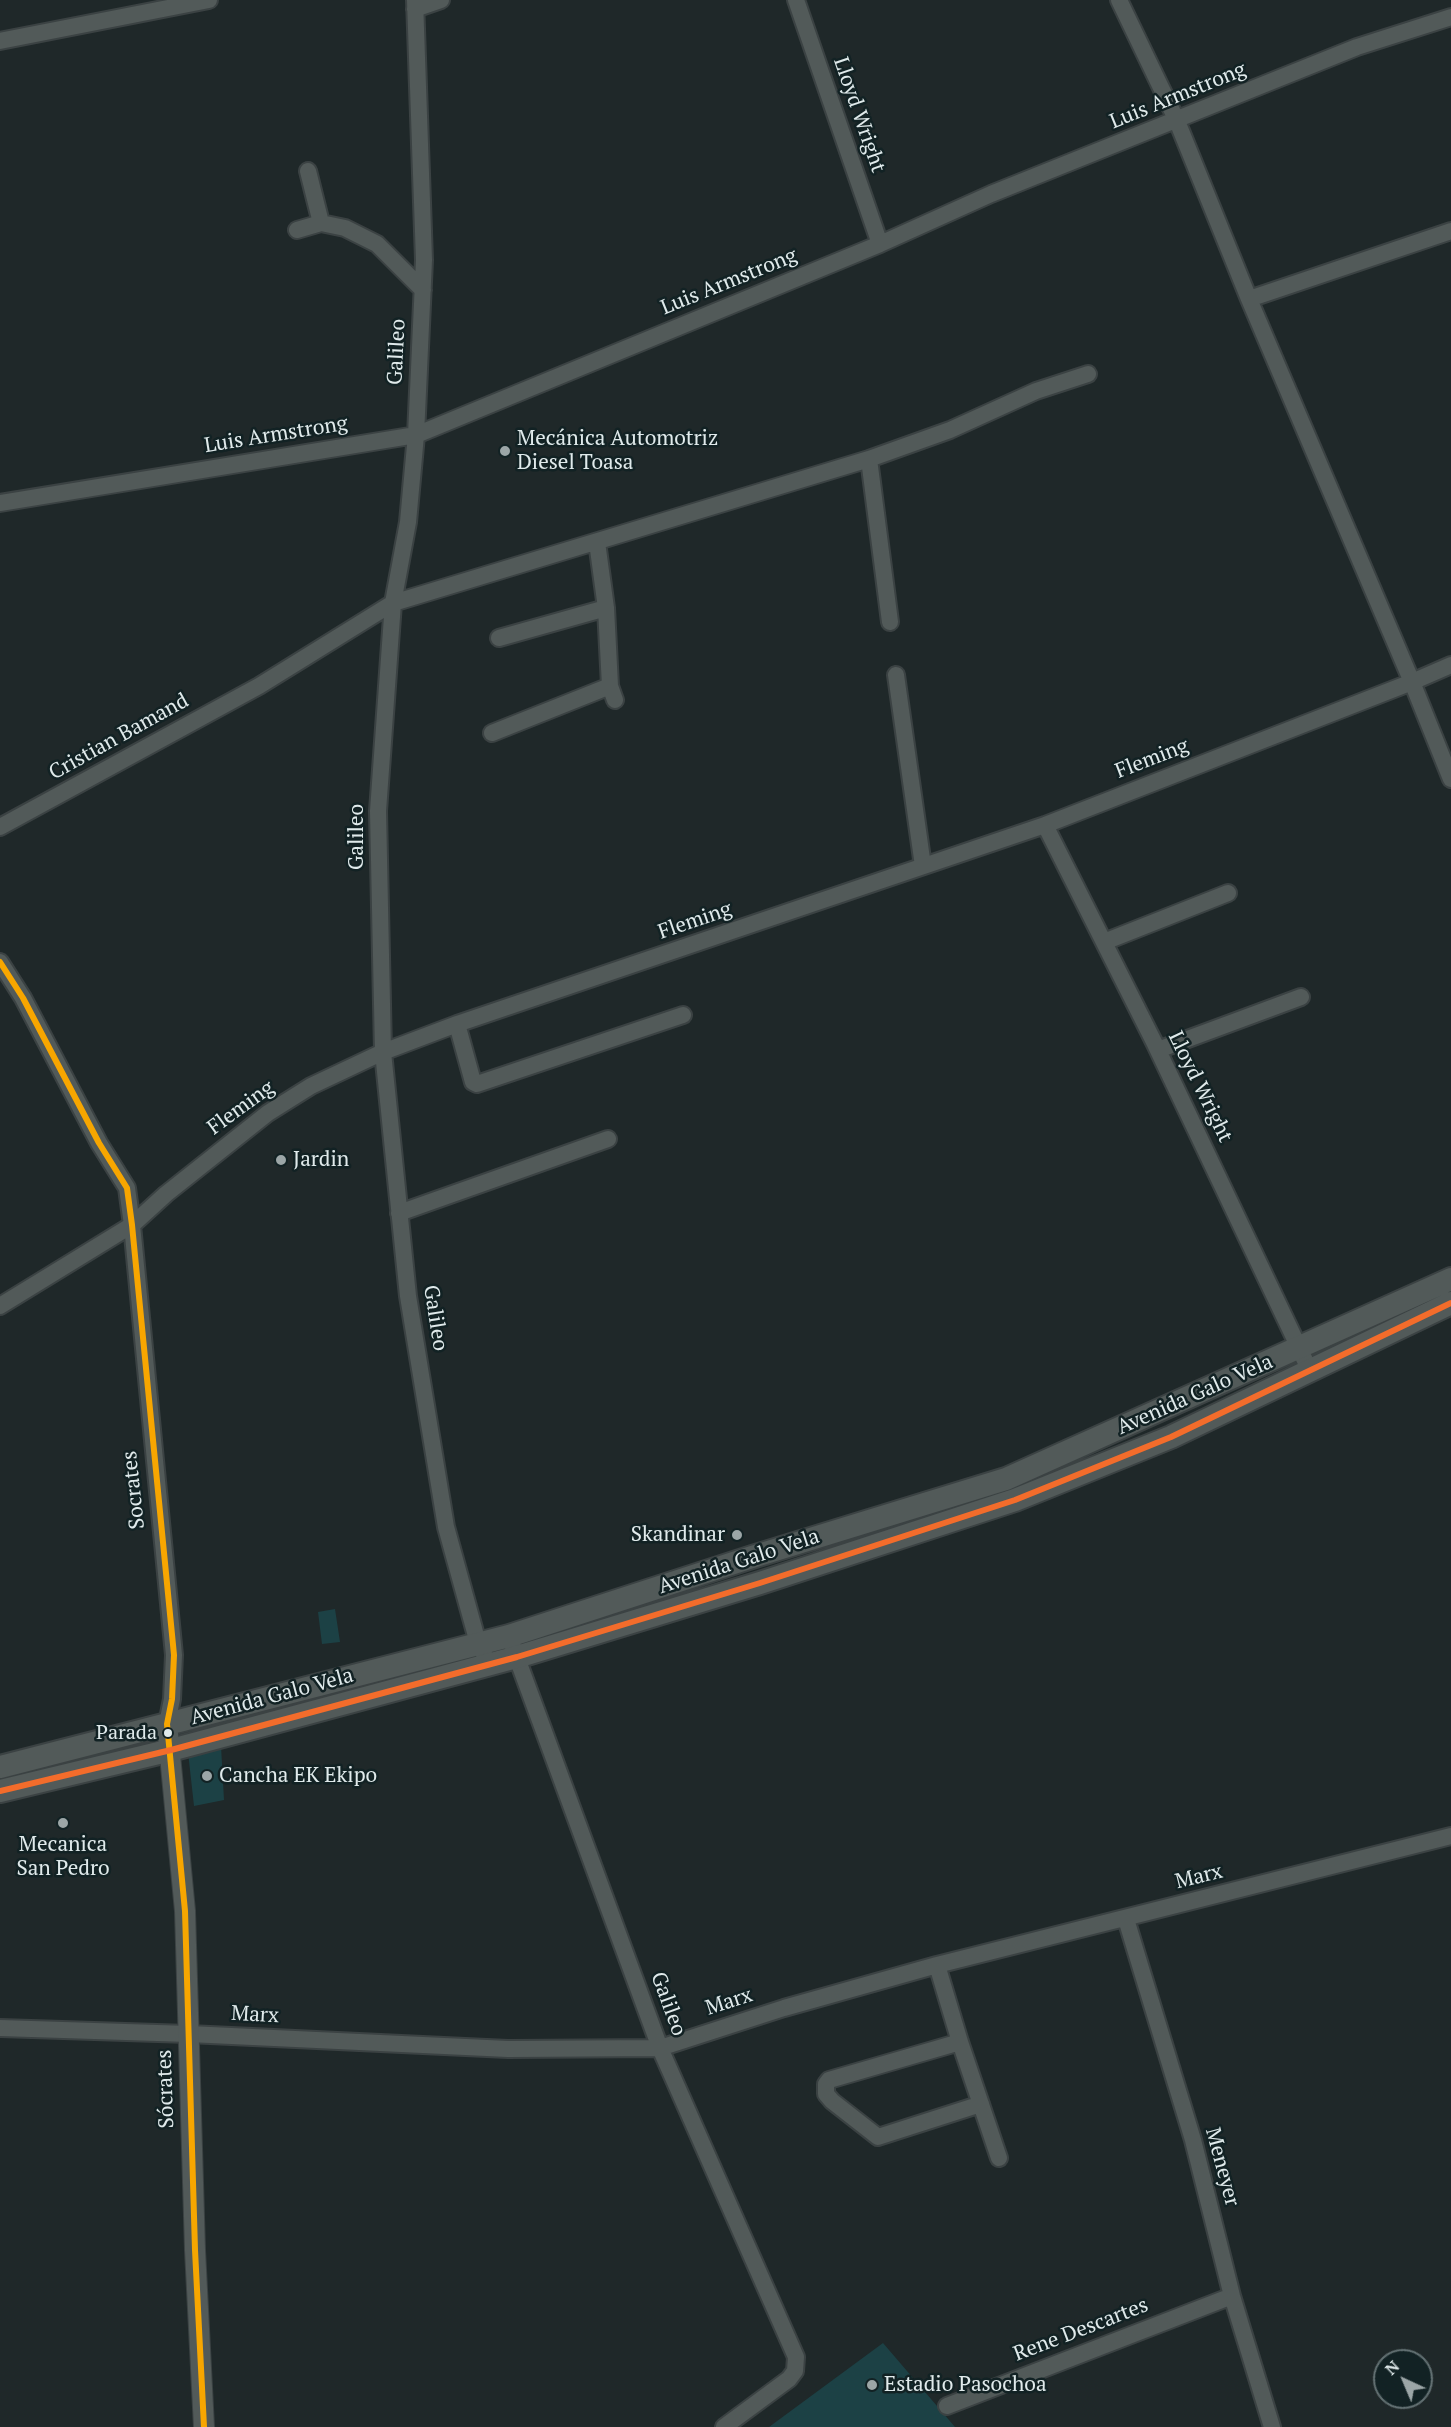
<!DOCTYPE html>
<meta charset="utf-8">
<style>
body{margin:0}
#map{position:relative;width:1451px;height:2427px;overflow:hidden;background:#1f2829;font-family:"PT Serif",serif}
canvas{display:block}
.north{position:absolute;left:1373px;top:2349px;width:60px;height:60px;box-sizing:border-box;background:#122224;border:2px solid #647274;border-radius:50%;rotate:316deg;font-size:16px;font-weight:700;line-height:24px;text-align:center;color:#e0eaeb}
.north::after{content:'';display:block;margin:auto;width:21px;height:27px;background:#9ca6a7;clip-path:polygon(50% 0,100% 100%,50% 72%,0 100%)}
</style>
<div id="map">
<canvas width="1451" height="2427"></canvas>
<div class="north">N</div>
</div>
<script>
const ctx = document.querySelector('canvas').getContext('2d');
ctx.lineJoin = 'round';
function fillPath(path, color) { ctx.fillStyle = color; ctx.fill(path, 'evenodd'); }
const toPath = rows => new Path2D(rows.map(r => 'M' + r).join(''));
function stroke(path, color, width, dash) { ctx.strokeStyle = color; ctx.lineWidth = width; ctx.lineCap = dash ? 'butt' : 'round'; ctx.setLineDash(dash || []); ctx.stroke(path); }
function write(font, color, halo, rows, align = 'center') {
  ctx.font = font + ' "PT Serif",serif'; ctx.lineWidth = 5; ctx.setLineDash([]); ctx.textBaseline = 'middle'; ctx.strokeStyle = halo; ctx.fillStyle = color; for (const [text, x, y, turn = 0] of rows) {
    ctx.save(); ctx.translate(x, y); ctx.rotate((+turn || 0) * Math.PI / 180); ctx.textAlign = isNaN(turn) ? turn : align; if (halo) ctx.strokeText(text, 0, 0); ctx.fillText(text, 0, 0); ctx.restore();
  }
}
fillPath(toPath([
 [335,1609,340,1642,322,1644,318,1612],
 [221,1746,224,1800,194,1806,188,1752],
 [883,2343,955,2427,769,2427]
]), '#1c4145');
const minor = toPath([
 [415,0,424,260,416,435,408,522,393,603,378,811,383,1052,408,1296,446,1527,478,1643,484,1654],
 [796,0,880,244],
 [1119,0,1177,121,1249,299,1412,682,1451,779],
 [415,9,441,0],
 [0,41,209,0],
 [308,171,321,223],
 [297,230,321,223,345,228,377,244,423,290],
 [1249,299,1451,231],
 [869,459,890,622],
 [0,503,416,435,880,244,991,194,1357,47,1451,17],
 [597,542,606,608,610,686,615,700],
 [499,638,606,608],
 [896,675,923,866],
 [492,733,610,686],
 [1045,825,1155,1044,1310,1371],
 [0,827,259,686,393,603,869,459,950,430,1036,391,1088,374],
 [1104,942,1228,893],
 [0,962,23,998,99,1143,127,1188,132,1225,174,1655,172,1699,167,1724],
 [457,1024,473,1082,477,1084,683,1015],
 [1158,1050,1301,997],
 [399,1213,608,1139],
 [0,1306,132,1225,166,1194,268,1113,311,1086,383,1052,457,1024,1045,825,1412,682,1451,665],
 [513,1647,660,2048,796,2357,795,2371,789,2379,724,2427],
 [1126,1919,1193,2140,1232,2296,1272,2427],
 [937,1965,960,2042,999,2158],
 [0,2028,189,2034,508,2049,660,2048,784,2008,937,1965,1451,1836],
 [960,2042,829,2080,826,2084,826,2094,832,2101,878,2137,981,2104],
 [947,2406,1232,2296]
]);
const tertiary = toPath([
 [167,1724,185,1911,195,2250,204,2427]
]);
const secondary = toPath([
 [0,1767,509,1636,752,1557,1006,1479,1451,1279],
 [0,1791,171,1750,517,1657,760,1583,1015,1500,1171,1437,1451,1303]
]);
stroke(minor, '#3b4243', 20);
stroke(tertiary, '#3b4243', 22);
stroke(secondary, '#3b4243', 26);
stroke(minor, '#525a59', 16);
stroke(tertiary, '#525a59', 20);
stroke(secondary, '#525a59', 22);
stroke(toPath([
 [0,962,23,998,99,1143,127,1188,132,1225,174,1655,172,1699,167,1724,185,1911,195,2250,204,2427]
]), '#f7a600', 6);
stroke(toPath([
 [0,1791,171,1750,517,1657,760,1583,1015,1500,1171,1437,1451,1303]
]), '#f36c2b', 6);
for (const [x, y, r, color] of [
 [505,451,6,"#9ca6a7"],
 [281,1160,6,"#9ca6a7"],
 [737,1535,6,"#9ca6a7"],
 [168,1733,5,"#e0eaeb"],
 [207,1776,6,"#9ca6a7"],
 [63,1823,6,"#9ca6a7"],
 [872,2385,6,"#9ca6a7"]
]) { const dot = new Path2D(); dot.arc(x, y, r, 0, 2 * Math.PI); ctx.fillStyle = color; ctx.fill(dot); stroke(dot, '#122224', 2); }
write('20px', '#e0eaeb', '#122224', [
 ["Parada",157,1733]
], 'right');
write('21px', '#e0eaeb', '#122224', [
 ["Luis Armstrong",1178,96,-22],
 ["Lloyd Wright",859,115,71],
 ["Luis Armstrong",729,282,-22],
 ["Galileo",397,352,-87],
 ["Luis Armstrong",276,435,-9],
 ["Cristian Bamand",119,737,-29],
 ["Fleming",1152,759,-21],
 ["Galileo",357,837,-90],
 ["Fleming",695,921,-19],
 ["Lloyd Wright",1200,1087,64],
 ["Fleming",241,1108,-36],
 ["Galileo",435,1318,81],
 ["Avenida Galo Vela",1195,1395,-24],
 ["Socrates",134,1490,-96],
 ["Avenida Galo Vela",739,1562,-18],
 ["Avenida Galo Vela",272,1697,-15],
 ["Marx",1199,1877,-14],
 ["Marx",729,2002,-18],
 ["Galileo",668,2004,70],
 ["Marx",255,2015,3],
 ["Sócrates",166,2089,-92],
 ["Meneyer",1222,2167,75],
 ["Rene Descartes",1081,2330,-21]
]);
write('21px', '#e0eaeb', '#122224', [
 ["Mecánica Automotriz",517,439],
 ["Diesel Toasa",517,463],
 ["Jardin",293,1160],
 ["Skandinar",725,1535,"right"],
 ["Cancha EK Ekipo",219,1776],
 ["Mecanica",63,1845,"center"],
 ["San Pedro",63,1869,"center"],
 ["Estadio Pasochoa",884,2385]
], 'left');
</script>
